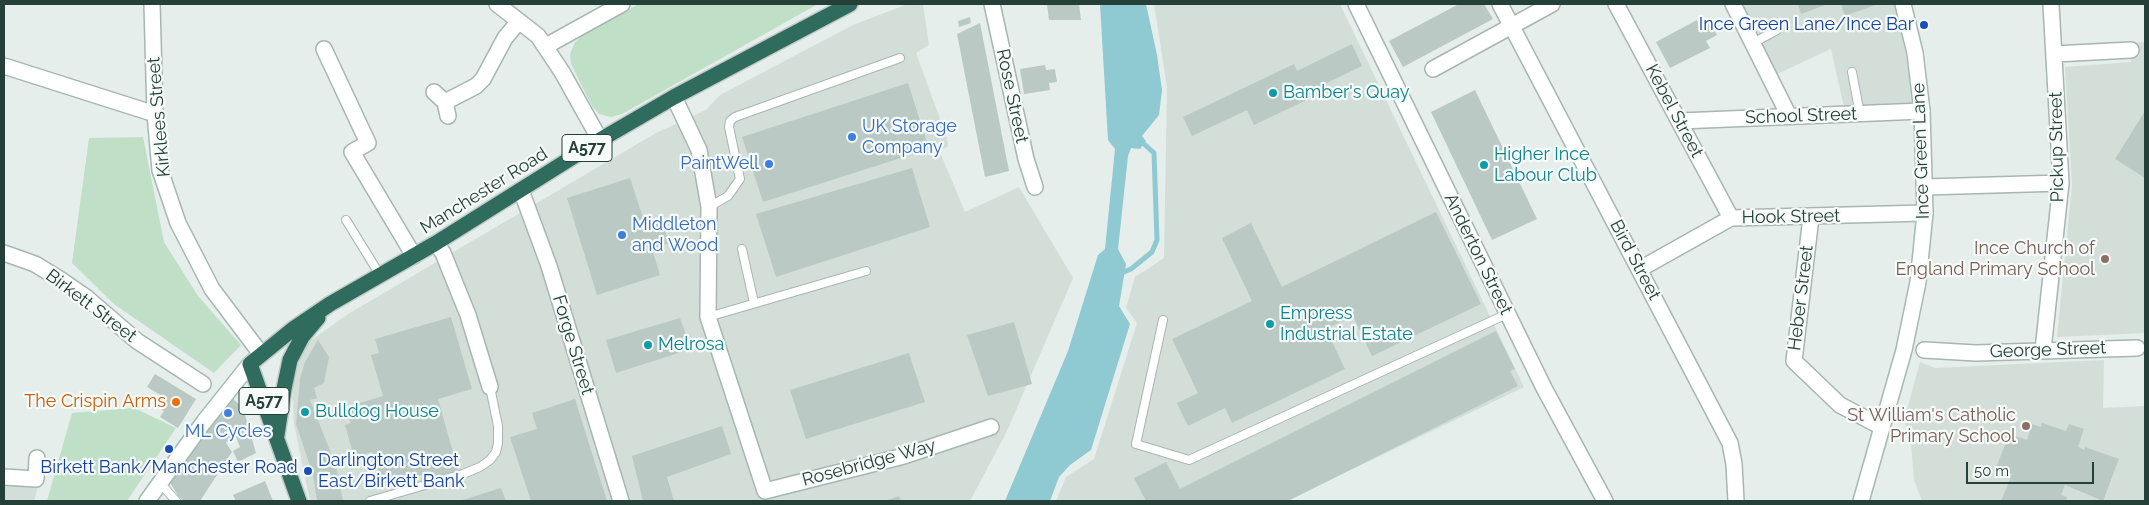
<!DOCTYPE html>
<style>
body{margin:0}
#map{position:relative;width:2149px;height:505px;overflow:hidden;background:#e5eeea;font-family:Raleway,sans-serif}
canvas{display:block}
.frame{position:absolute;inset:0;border:5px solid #244038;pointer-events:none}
.scale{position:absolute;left:1966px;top:462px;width:128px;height:22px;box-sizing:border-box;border:2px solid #244038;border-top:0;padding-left:6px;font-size:15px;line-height:18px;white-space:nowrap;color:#244038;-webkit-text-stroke:4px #f6faf8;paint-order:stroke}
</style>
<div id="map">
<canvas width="2149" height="505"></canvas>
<div class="frame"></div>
<div class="scale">50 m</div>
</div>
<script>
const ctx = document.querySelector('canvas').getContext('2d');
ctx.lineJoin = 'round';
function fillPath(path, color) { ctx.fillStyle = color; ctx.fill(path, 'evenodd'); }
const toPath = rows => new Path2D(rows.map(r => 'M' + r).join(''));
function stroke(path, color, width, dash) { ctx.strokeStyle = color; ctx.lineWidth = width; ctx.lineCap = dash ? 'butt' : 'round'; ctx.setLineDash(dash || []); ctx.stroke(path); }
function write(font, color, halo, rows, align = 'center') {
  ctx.font = font + ' Raleway,sans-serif'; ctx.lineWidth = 4.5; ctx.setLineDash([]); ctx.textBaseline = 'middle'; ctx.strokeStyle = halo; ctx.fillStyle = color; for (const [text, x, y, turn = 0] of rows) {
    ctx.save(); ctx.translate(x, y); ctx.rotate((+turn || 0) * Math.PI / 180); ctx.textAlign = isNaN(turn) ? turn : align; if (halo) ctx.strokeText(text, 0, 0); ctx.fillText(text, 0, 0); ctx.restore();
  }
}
fillPath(toPath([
 [908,4,923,4,929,45,916,53,947,138,948,147,939,150,965,212,1019,187,1073,278,1007,431,970,501,310,501,294,424,292,382,305,345,348,314,656,133,706,110,720,95,853,25],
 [1154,4,1340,4,1524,387,1286,501,1056,501,1066,477,1094,459,1137,323,1126,308,1135,277,1164,258,1167,87],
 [1725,4,1895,4,1916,104,1844,107,1831,49,1766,79],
 [2145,42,2145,333,2057,337,2072,185,2065,67,2131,62,2130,43],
 [2104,360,2103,408,2145,406,2145,501,1922,501,1914,480,1910,432,1904,421,1920,362,1935,368],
 [4,483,38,486,34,501,4,501]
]), '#d3ded9');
fillPath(toPath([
 [639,4,818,4,622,114,611,117,599,114,592,106,571,64,570,54,575,42,587,32],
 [143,137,164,242,198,296,241,345,214,373,114,304,72,263,89,138],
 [134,408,176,428,127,501,47,501,72,413]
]), '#bfdfc7');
fillPath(toPath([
 [1100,4,1146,4,1157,55,1162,90,1159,115,1142,136,1146,141,1140,149,1131,148,1128,156,1118,249,1126,264,1119,306,1130,324,1091,450,1070,465,1059,477,1050,501,1005,501,1068,351,1098,255,1105,249,1115,149,1108,140]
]), '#8fc9d2');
stroke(toPath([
 [1119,274,1131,269,1152,252,1157,240,1154,153,1144,144,1138,142]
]), '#8fc9d2', 5);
fillPath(toPath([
 [1047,4,1079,4,1081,20,1049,20],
 [1459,4,1484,4,1493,19,1403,67,1389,41],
 [1798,4,1828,4,1801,14],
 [1841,4,1878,4,1845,16],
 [970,17,971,23,959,27,958,21],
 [1697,20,1699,25,1709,20,1717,35,1706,41,1710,48,1670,68,1656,42],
 [980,23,1009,171,985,177,957,34],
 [1352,44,1362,66,1312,90,1315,96,1254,125,1247,110,1192,136,1183,117,1294,64,1297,71],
 [1045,65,1046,70,1055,69,1057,82,1049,83,1050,90,1024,94,1020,69],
 [908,83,929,149,763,202,742,137],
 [1475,90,1537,219,1492,240,1431,112],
 [2145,111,2145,178,2115,159],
 [912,168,930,227,776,277,756,214],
 [630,178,646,227,662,222,669,243,652,249,660,275,597,295,567,198],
 [1436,212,1481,304,1372,356,1353,316,1326,329,1345,369,1232,423,1225,408,1188,426,1177,403,1198,393,1172,339,1252,301,1222,238,1251,223,1282,287],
 [451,317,472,389,438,399,458,470,431,478,429,473,382,487,372,452,354,457,345,425,351,423,346,407,383,396,371,355,379,353,375,339],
 [680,318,691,349,616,373,606,340],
 [1014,322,1032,384,988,396,967,335],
 [1496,331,1515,369,1510,371,1518,386,1288,501,1146,501,1134,478,1166,462,1180,489],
 [318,340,329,357,324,383,314,388,317,398,310,400,336,466,343,501,317,501,313,475,296,424,300,379,305,362],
 [909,353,925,402,806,439,790,390],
 [155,374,196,399,178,428,160,417,164,411,156,406,162,396,147,387],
 [230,396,243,408,256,453,238,462,233,451,240,447,235,434,226,443,232,452,200,501,184,501,179,497,167,478],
 [575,399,607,501,531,501,510,437,537,429,532,413],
 [2042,423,2066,431,2069,424,2084,429,2078,447,2085,450,2085,447,2119,459,2103,501,2065,485,2061,495,2067,497,2066,501,2001,501,2012,474,1996,468,2009,434,2027,440,2032,424,2041,427],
 [722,426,731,454,667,477,674,501,643,501,632,456],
 [265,481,273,501,236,501,233,495],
 [501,488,506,501,459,501],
 [899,496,901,501,885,501]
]), '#bac9c3');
const lane = toPath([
 [1753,43,1777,30],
 [1852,72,1860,114],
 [709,207,728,196,740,179,729,127,730,121,735,117,900,58],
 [346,220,380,275],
 [742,249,754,303],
 [708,317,866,271],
 [1163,320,1136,444,1189,460,1507,314],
 [160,483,176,501],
 [370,501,463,474,480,467,490,460,496,452,498,443,498,426,490,387]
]);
const street = toPath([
 [152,4,155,114,160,170,178,223,212,289,261,354],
 [497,4,538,36,562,72,600,140],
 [992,4,1026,159,1035,187],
 [1356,4,1544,388,1605,501],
 [1500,4,1730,443,1734,464,1736,501],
 [1616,4,1731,218],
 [1733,4,1789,116],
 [546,46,622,4],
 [324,49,368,143,352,152,414,256],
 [2055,54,2131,50],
 [4,66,155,114],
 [1433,69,1552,4],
 [434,92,445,102,448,116],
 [674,97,699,150,709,207,708,317,765,491,904,456,991,427],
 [445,102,476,86,483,79,505,38,519,21],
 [1680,121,1922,111],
 [1926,187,2061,183],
 [521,190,549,266,621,501],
 [1811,217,1794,361,1840,405,1880,426],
 [436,243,443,253,468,315,490,387],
 [4,253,35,264,61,280,87,298,137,341,203,384],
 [1640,269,1731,218,1925,213],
 [1924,350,1976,353,2137,348],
 [2043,350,2061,183,2051,4],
 [4,477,36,479,37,458]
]);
const secondary = toPath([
 [147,501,203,423,250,364],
 [1861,501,1904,350,1918,282,1925,213,1922,111,1915,53,1903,4]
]);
const highway = toPath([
 [277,435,284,389,290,360,302,337,318,318],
 [299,501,250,364,293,329,330,304,436,243,600,140,674,97,850,4]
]);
stroke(lane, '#a7b6b1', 10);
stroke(street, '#a7b6b1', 18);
stroke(secondary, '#a4bab1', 18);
stroke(highway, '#c2cac7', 18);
stroke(lane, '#fff', 8);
stroke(street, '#fff', 15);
stroke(secondary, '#fff', 15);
stroke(highway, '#306c5e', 15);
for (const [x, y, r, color] of [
 [1924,25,5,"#1a4fb4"],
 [1273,93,5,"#0f9aa8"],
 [852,137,5,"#3f7fe0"],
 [769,164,5,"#3f7fe0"],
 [1484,165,5,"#0f9aa8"],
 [622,235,5,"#3f7fe0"],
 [2105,259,5,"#8d6e63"],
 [1270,324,5,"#0f9aa8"],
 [648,345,5,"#0f9aa8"],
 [176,402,5,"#e8710a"],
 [305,412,5,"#0f9aa8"],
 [228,413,5,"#3f7fe0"],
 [2026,426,5,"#8d6e63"],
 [169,449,5,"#1a4fb4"],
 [308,471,5,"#1a4fb4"]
]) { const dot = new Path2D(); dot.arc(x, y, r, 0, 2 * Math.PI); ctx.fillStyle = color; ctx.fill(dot); stroke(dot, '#f6faf8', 2); }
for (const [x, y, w] of [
 [587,148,50],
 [264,401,50]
]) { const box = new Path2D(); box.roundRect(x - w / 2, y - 13.5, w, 27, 4); ctx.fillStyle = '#f6faf8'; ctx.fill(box); stroke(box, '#244038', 1); }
write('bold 16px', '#244038', null, [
 ["A577",587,148],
 ["A577",264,401]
]);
write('18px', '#164399', '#f6faf8', [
 ["Ince Green Lane/Ince Bar",1914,25],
 ["Darlington Street",318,461,"left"],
 ["East/Birkett Bank",318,482,"left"],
 ["Birkett Bank/Manchester Road",169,468,"center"]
], 'right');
write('18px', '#0d838f', '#f6faf8', [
 ["Bamber's Quay",1283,93],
 ["Higher Ince",1494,155],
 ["Labour Club",1494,176],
 ["Empress",1280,314],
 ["Industrial Estate",1280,335],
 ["Melrosa",658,345],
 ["Bulldog House",315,412]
], 'left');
write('18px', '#244038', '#f6faf8', [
 ["Rose Street",1012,96,78],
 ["Kebel Street",1674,111,62],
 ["School Street",1801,116,-2],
 ["Kirklees Street",159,117,-95],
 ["Pickup Street",2057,147,-91],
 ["Ince Green Lane",1921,151,-92],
 ["Manchester Road",484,191,-32],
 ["Hook Street",1791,217,-1],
 ["Anderton Street",1478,254,64],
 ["Bird Street",1635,260,62],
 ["Heber Street",1801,298,-83],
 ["Birkett Street",91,306,37],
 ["Forge Street",573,345,73],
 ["George Street",2048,350,-2],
 ["Rosebridge Way",869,463,-15]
]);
write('18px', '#366cbe', '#f6faf8', [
 ["UK Storage",862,127],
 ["Company",862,148],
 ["PaintWell",759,164,"right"],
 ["Middleton",632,225],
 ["and Wood",632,246],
 ["ML Cycles",228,432,"center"]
], 'left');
write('18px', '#785e54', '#f6faf8', [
 ["Ince Church of",2095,249],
 ["England Primary School",2095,270],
 ["St William's Catholic",2016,416],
 ["Primary School",2016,437]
], 'right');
write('18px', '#c56008', '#f6faf8', [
 ["The Crispin Arms",166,402]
], 'right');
</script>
